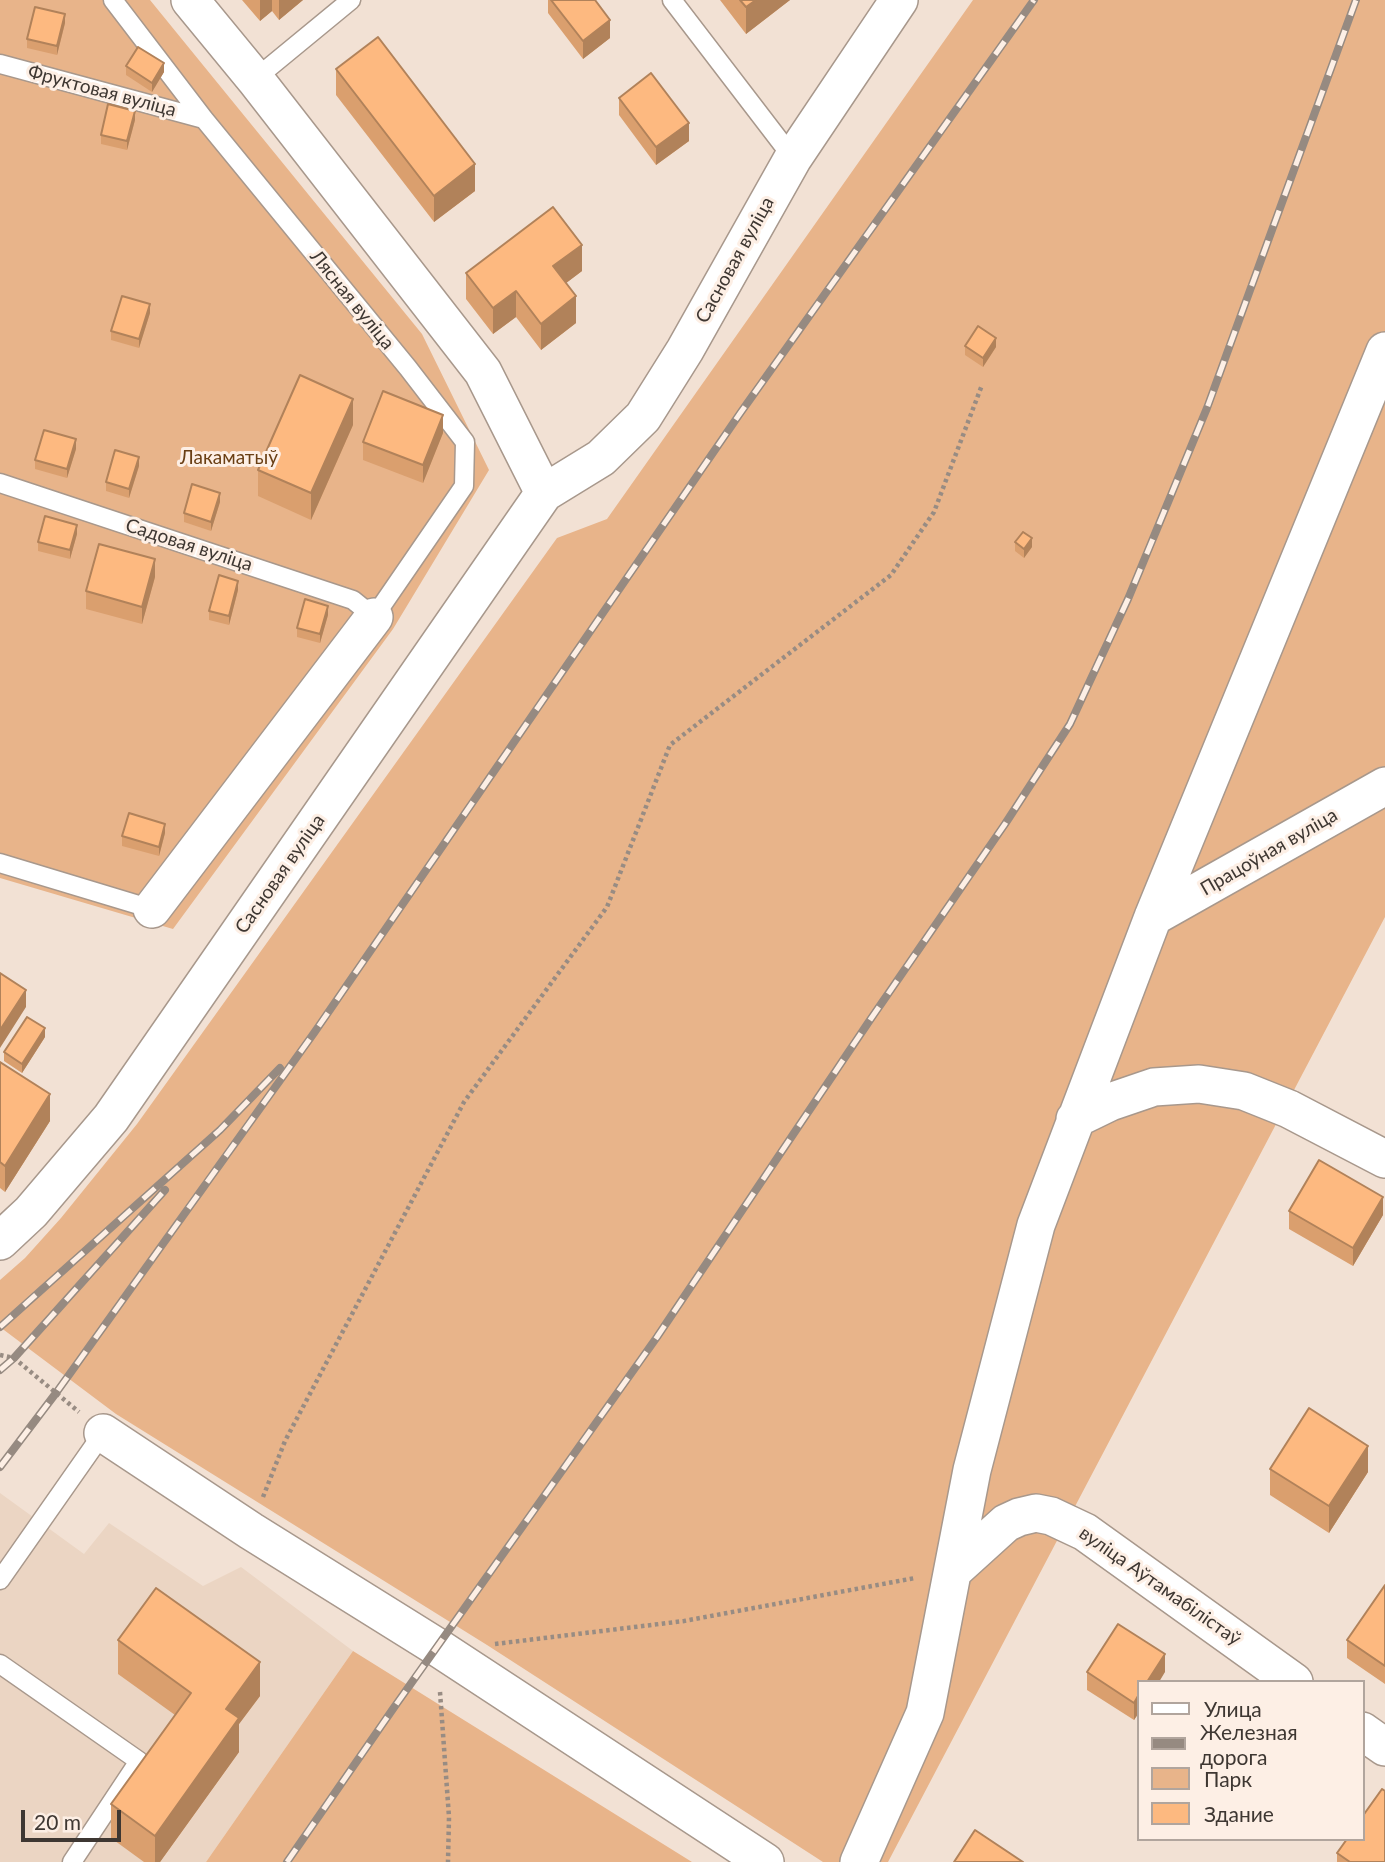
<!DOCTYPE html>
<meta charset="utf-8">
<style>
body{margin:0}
#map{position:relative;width:1385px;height:1862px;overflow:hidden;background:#f2e1d4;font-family:Lato,sans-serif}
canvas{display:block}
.legend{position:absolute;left:1137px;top:1680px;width:228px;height:161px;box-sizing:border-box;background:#fdefe5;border:2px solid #b1a59d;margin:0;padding:9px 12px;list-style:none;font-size:21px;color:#3e3732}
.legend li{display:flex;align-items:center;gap:14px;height:35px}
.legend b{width:35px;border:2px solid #b1a59d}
.scale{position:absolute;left:21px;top:1810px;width:100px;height:32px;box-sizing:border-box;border:4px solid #3e3732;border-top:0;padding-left:9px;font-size:21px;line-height:24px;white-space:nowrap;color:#3e3732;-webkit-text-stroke:5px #fdefe5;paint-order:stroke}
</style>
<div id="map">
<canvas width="1385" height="1862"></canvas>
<ul class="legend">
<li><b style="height:9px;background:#fff"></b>Улица</li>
<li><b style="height:9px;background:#968a81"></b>Железная дорога</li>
<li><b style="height:19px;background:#e8b48a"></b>Парк</li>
<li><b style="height:19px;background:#fdb980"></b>Здание</li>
</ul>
<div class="scale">20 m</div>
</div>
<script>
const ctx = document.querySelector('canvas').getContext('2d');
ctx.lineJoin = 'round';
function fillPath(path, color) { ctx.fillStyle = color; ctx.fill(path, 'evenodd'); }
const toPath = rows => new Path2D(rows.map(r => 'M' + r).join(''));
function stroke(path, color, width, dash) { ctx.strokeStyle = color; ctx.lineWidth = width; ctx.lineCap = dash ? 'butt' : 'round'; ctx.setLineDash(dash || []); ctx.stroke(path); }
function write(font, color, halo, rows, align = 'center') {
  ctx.font = font + ' Lato,sans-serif'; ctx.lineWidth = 6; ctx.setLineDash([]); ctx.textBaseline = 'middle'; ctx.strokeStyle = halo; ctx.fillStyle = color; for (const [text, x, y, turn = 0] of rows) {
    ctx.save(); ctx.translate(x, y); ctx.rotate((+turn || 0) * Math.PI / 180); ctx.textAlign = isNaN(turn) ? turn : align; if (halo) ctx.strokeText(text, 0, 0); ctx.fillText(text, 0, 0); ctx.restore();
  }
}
fillPath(toPath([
 [0,1493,84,1554,109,1523,203,1586,241,1567,353,1651,206,1862,0,1862]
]), '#ebd5c3');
fillPath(toPath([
 [0,0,150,0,422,334,489,470,393,629,173,929,0,878],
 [973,0,1385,0,1385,917,888,1862,823,1862,487,1645,116,1414,0,1327,0,1280,25,1258,61,1218,137,1124,557,538,607,519],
 [353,1651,692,1862,206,1862]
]), '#e8b48a');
const lane = toPath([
 [672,0,793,158],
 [0,64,204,119],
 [255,79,351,0],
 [0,483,353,600,374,617,464,486,465,442,408,368,204,119,113,0],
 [0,863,152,909],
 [0,1580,103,1433],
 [0,1664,139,1761,72,1862]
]);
const street = toPath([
 [544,493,601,458,643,417,685,350,793,158,899,0],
 [152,909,374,617],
 [1153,917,1385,786],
 [1075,1119,1110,1102,1154,1087,1199,1084,1244,1091,1289,1109,1385,1159],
 [0,1241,31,1212,111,1118,544,493,483,372,255,79,190,0],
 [103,1433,251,1531,437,1647,765,1862],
 [953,1571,1006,1523,1019,1517,1036,1513,1051,1516,1085,1532,1294,1682],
 [1362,1731,1385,1747],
 [859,1862,925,1713,972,1470,1036,1225,1153,917,1385,351]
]);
stroke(lane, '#a8988c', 21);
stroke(street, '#a8988c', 40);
stroke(toPath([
 [0,1355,14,1358,79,1412],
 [263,1497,285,1441,464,1102,607,907,670,745,891,575,934,512,982,385],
 [495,1644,684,1621,915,1578],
 [440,1692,449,1817,448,1862]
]), '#988c83', 4.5, [3.5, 3.5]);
stroke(lane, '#fff', 18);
stroke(street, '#fff', 37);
const rail = toPath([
 [0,1327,220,1130,280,1068],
 [0,1370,14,1358,165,1190],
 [0,1467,56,1393,314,1033,741,412,1034,0],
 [287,1862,395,1706,657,1337,870,1020,1005,824,1070,724,1128,599,1207,408,1356,0]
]);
stroke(rail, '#968a81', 8);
stroke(rail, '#fdefe5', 5, [16]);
fillPath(toPath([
 [242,0,303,0,279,20,272,11,260,21],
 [548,0,595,0,610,38,583,59,548,13],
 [720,0,790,0,746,34],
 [65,23,57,55,27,48,27,39],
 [126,66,164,72,152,92,126,75],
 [336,69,475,191,434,222,336,95],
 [619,98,689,141,656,165,619,115],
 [135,120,127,150,101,144,101,135],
 [582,271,566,283,576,323,541,350,516,317,493,334,466,299,466,273],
 [150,313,139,348,111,340,111,331],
 [965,346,996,347,983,367,965,355],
 [353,425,311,520,258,496,258,470],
 [443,433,423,483,363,460,363,442],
 [76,449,67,478,35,469,35,460],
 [139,466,129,498,106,491,106,482],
 [220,502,211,531,184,522,184,513],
 [77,534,70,559,38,551,38,542],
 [1015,542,1032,547,1024,558,1015,551],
 [155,577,142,624,86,609,86,591],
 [238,590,229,625,209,620,209,611],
 [328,615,320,643,297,637,297,628],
 [165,833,159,856,122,846,122,836],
 [45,1037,22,1073,4,1061,4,1052],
 [0,1062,50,1121,5,1192,0,1188],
 [1289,1211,1383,1215,1353,1266,1289,1229],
 [1270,1469,1368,1472,1329,1533,1270,1495],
 [1385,1585,1385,1684,1347,1658,1347,1640],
 [118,1640,260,1696,239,1724,239,1752,160,1862,144,1862,111,1838,111,1804,175,1715,118,1674],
 [1087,1672,1165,1672,1138,1682,1138,1714,1134,1720,1087,1690],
 [1337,1853,1385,1862,1337,1862]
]), '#da9f6e');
fillPath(toPath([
 [260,0,272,0,272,11,260,21],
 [279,0,303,0,279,20],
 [756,0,790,0,746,34,746,7],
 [65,14,65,23,57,55,57,46],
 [610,20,610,38,583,59,583,41],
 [164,63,164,72,152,92,152,83],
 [135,111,135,120,127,150,127,141],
 [689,123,689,141,656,165,656,147],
 [475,164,475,191,434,222,434,196],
 [582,245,582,271,553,293,553,266],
 [516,291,516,317,493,334,493,308],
 [576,296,576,323,541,350,541,324],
 [150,304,150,313,139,348,139,339],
 [996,338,996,347,983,367,983,358],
 [353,399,353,425,311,520,311,493],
 [443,415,443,433,423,483,423,465],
 [76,439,76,449,67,478,67,469],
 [139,457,139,466,129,498,129,489],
 [220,493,220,502,211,531,211,522],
 [77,525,77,534,70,559,70,550],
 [1032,538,1032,547,1024,558,1024,549],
 [155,559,155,577,142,624,142,607],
 [238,581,238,590,229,625,229,616],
 [328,606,328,615,320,643,320,634],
 [165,824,165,833,159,856,159,847],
 [26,990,26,1007,0,1048,0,1030],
 [45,1028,45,1037,22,1073,22,1064],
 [50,1094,50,1121,5,1192,5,1166],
 [1383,1197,1383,1215,1353,1266,1353,1248],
 [1368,1446,1368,1472,1329,1533,1329,1506],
 [1165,1654,1165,1672,1159,1682,1147,1682],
 [260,1662,260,1696,239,1724,239,1752,160,1862,155,1862,155,1836,226,1709],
 [1138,1696,1138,1714,1134,1720,1134,1703]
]), '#b1825a');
const building = toPath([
 [551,0,595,0,610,20,583,41,551,0],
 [740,0,756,0,746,7,740,0],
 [35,7,65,14,57,46,27,39,35,7],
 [378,37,475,164,434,196,336,69,378,37],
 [138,47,164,63,152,83,126,66,138,47],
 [651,73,689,123,656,147,619,98,651,73],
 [108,104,135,111,127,141,101,135,108,104],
 [553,207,582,245,553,266,576,296,541,324,516,291,493,308,466,273,553,207],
 [122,296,150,304,139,339,111,331,122,296],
 [978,326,996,338,983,358,965,346,978,326],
 [300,375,353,399,311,493,258,470,300,375],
 [383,391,443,415,423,465,363,442,383,391],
 [44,430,76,439,67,469,35,460,44,430],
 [115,450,139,457,129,489,106,482,115,450],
 [192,484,220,493,211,522,184,513,192,484],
 [45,516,77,525,70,550,38,542,45,516],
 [1023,532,1032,538,1024,549,1015,542,1023,532],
 [99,544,155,559,142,607,86,591,99,544],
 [219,575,238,581,229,616,209,611,219,575],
 [305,599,328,606,320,634,297,628,305,599],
 [129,813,165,824,159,847,122,836,129,813],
 [0,973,26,990,0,1030,0,973],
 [27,1017,45,1028,22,1064,4,1052,27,1017],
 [0,1062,50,1094,5,1166,0,1162,0,1062],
 [1319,1160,1383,1197,1353,1248,1289,1211,1319,1160],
 [1309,1408,1368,1446,1329,1506,1270,1469,1309,1408],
 [1385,1585,1385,1666,1347,1640,1385,1585],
 [156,1588,260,1662,226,1709,239,1718,155,1836,111,1804,191,1693,118,1640,156,1588],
 [1118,1624,1165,1654,1147,1682,1138,1682,1138,1696,1134,1703,1087,1672,1118,1624],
 [1382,1789,1385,1791,1385,1862,1350,1862,1337,1853,1347,1839,1362,1839,1362,1817,1382,1789],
 [975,1830,1023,1862,954,1862,975,1830]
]);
fillPath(building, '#fdb980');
stroke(building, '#b1825a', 2);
write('19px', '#3e3732', '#fdefe5', [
 ["Фруктовая вуліца",102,91,15],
 ["Сасновая вуліца",735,260,-61],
 ["Лясная вуліца",352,300,51],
 ["Садовая вуліца",189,545,18],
 ["Працоўная вуліца",1269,852,-30],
 ["Сасновая вуліца",280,874,-55],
 ["вуліца Аўтамабілістаў",1160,1586,35]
]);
write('19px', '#6a3f14', '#fdefe5', [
 ["Лакаматыў",229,458]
]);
</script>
